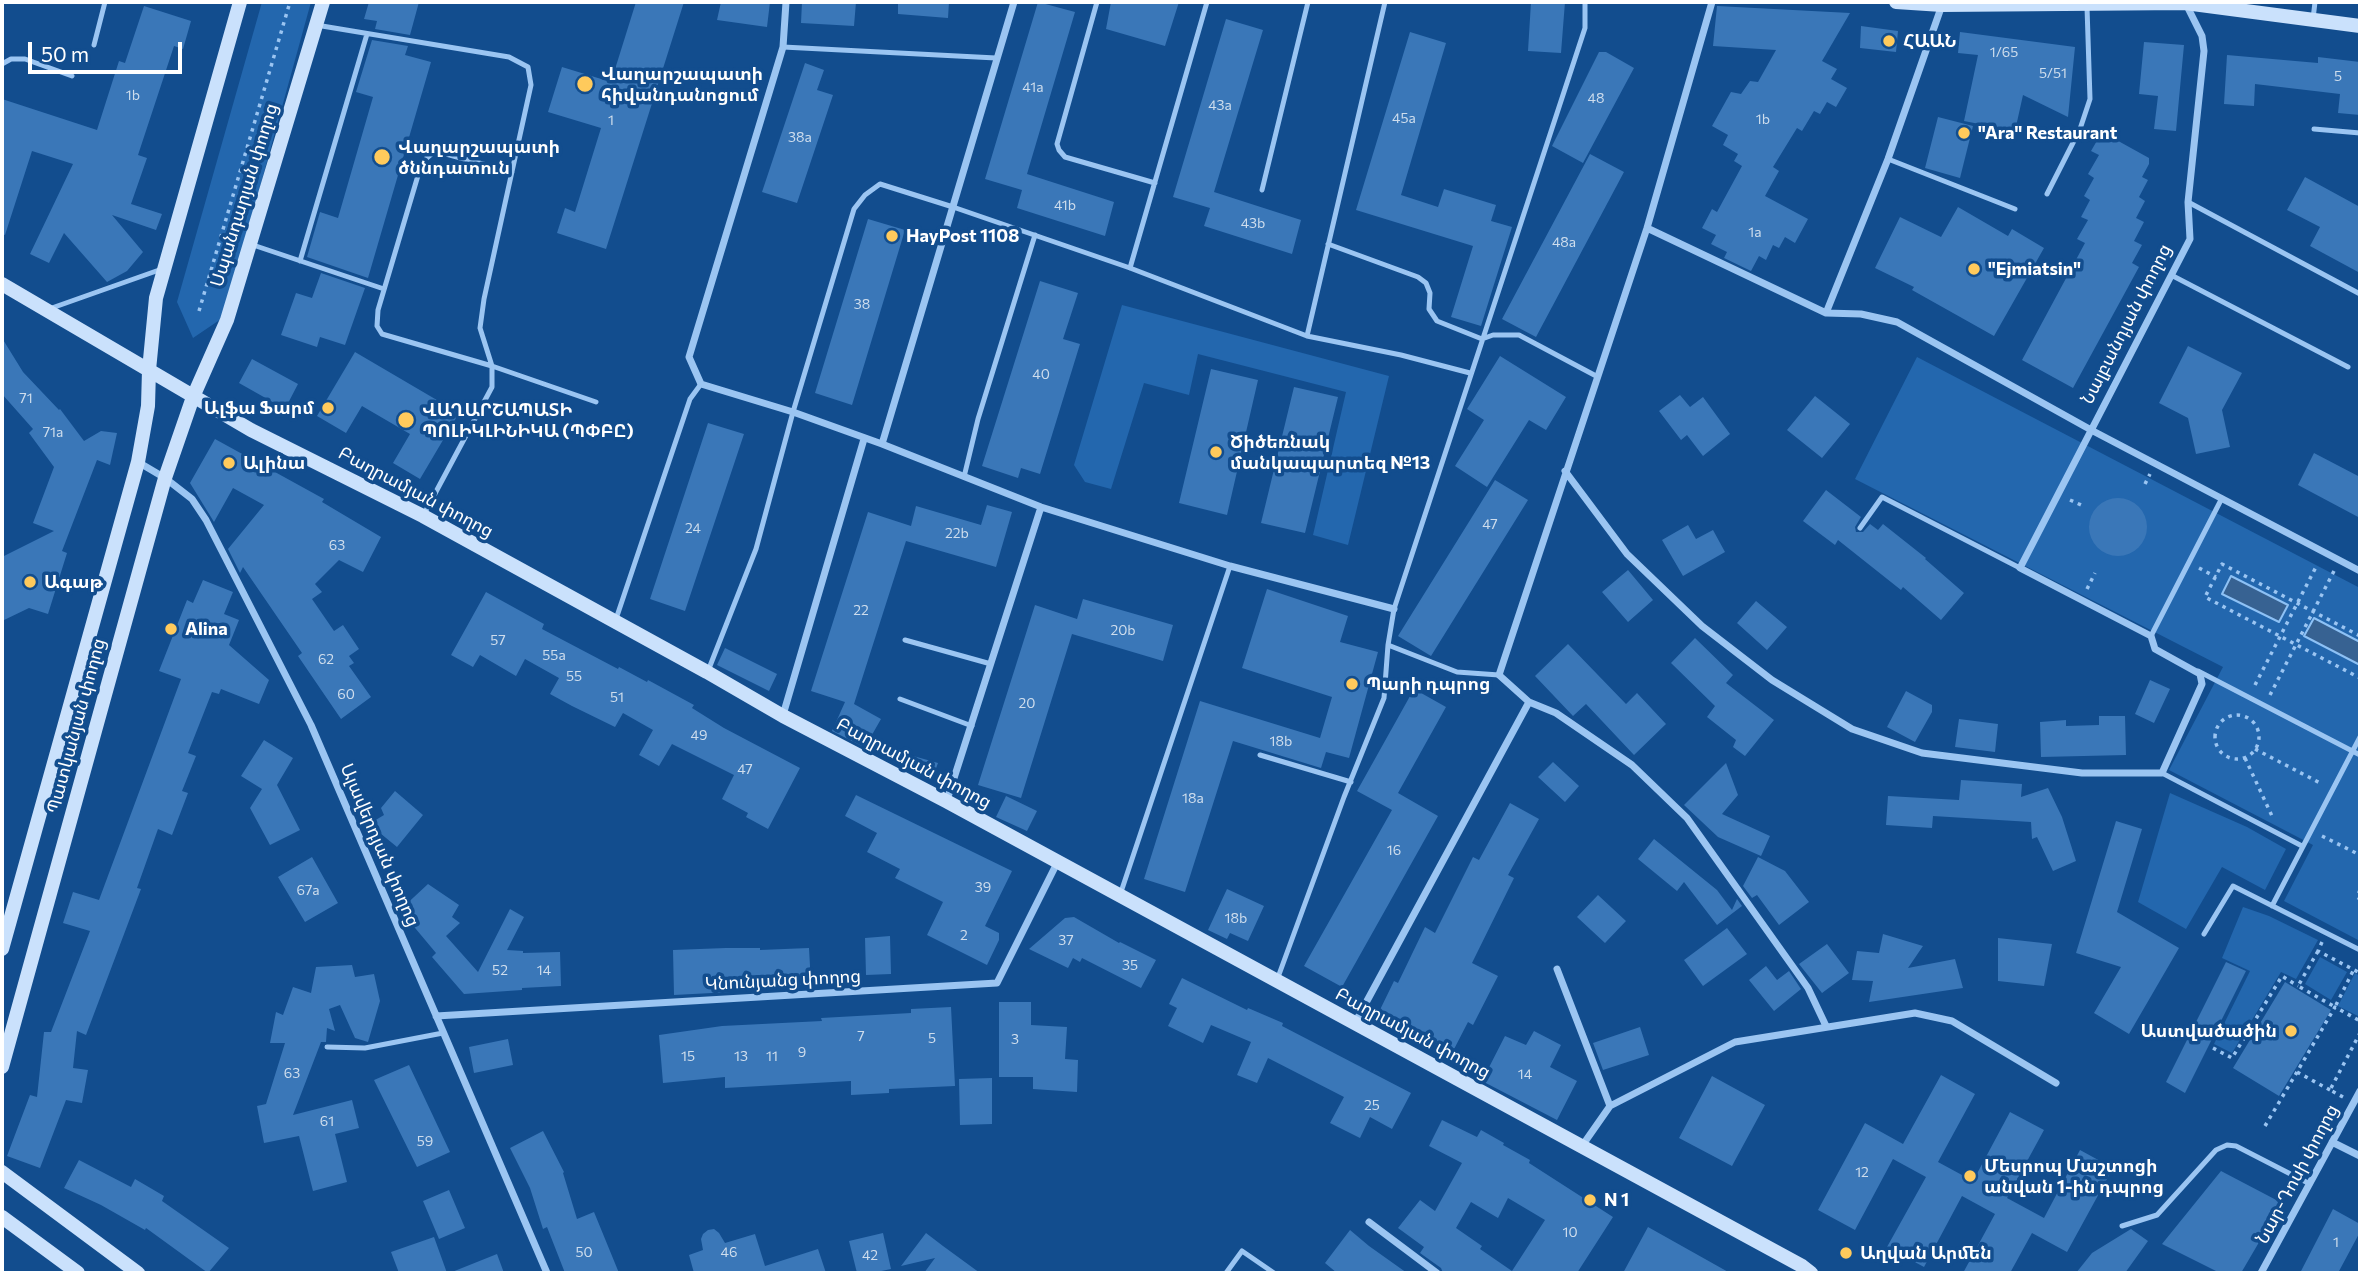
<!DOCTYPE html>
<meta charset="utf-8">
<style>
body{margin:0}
#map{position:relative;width:2362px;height:1275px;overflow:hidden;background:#124d8e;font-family:Commissioner,sans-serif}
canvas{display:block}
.frame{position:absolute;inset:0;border:4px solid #fff;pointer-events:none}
.scale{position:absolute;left:28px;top:42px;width:154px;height:32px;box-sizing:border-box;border:4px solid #fff;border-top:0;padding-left:9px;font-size:21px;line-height:24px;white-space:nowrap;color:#fff;-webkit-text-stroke:5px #124d8e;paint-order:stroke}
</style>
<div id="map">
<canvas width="2362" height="1275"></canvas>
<div class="frame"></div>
<div class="scale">50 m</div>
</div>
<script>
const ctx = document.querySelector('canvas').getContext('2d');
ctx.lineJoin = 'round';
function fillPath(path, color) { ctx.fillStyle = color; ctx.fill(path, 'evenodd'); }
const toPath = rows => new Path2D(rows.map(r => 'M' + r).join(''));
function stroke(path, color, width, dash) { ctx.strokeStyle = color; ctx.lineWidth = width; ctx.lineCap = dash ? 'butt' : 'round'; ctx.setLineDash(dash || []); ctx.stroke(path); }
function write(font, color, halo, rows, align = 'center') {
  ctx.font = font + ' Commissioner,"Noto Sans Armenian",sans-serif'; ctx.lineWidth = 7; ctx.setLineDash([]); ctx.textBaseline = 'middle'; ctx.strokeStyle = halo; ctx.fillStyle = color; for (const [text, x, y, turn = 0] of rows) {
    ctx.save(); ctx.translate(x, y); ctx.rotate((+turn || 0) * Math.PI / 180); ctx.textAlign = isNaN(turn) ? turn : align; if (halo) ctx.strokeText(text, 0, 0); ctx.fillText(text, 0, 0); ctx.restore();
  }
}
fillPath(toPath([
 [262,2,311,2,224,317,193,338,177,302],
 [1122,305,1389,376,1348,545,1313,535,1346,392,1198,354,1189,395,1144,383,1111,489,1085,482,1074,465],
 [1917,357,2360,588,2360,941,2284,901,2313,845,2169,770,2223,667,1855,479],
 [2170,793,2247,827,2286,849,2265,890,2222,867,2186,929,2138,902],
 [2243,907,2269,916,2318,940,2296,979,2281,972,2232,1053,2214,1044,2250,971,2222,958],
 [2320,957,2347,972,2331,1000,2305,984],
 [2355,973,2360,976,2360,1017,2338,1006]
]), '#2367ae');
const water = toPath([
 [2231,576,2288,605,2279,622,2222,594,2231,576],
 [2314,618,2360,642,2360,665,2304,636,2314,618]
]);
fillPath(water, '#376292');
stroke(water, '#8dc1f5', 2);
fillPath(toPath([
 [369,2,419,2,410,35,375,29,377,21,364,19],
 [636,2,684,2,606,249,557,233,565,208,575,212,601,128,548,112,562,67,611,82],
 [721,2,770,2,767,27,717,20],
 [802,2,856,2,854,26,801,23],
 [898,2,949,2,948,18,898,14],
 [1038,2,1075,12,1027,174,1114,202,1105,236,1017,208,1022,190,985,179],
 [1111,2,1179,2,1165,46,1106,29],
 [1531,2,1565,2,1561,53,1528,51],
 [144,6,191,21,183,49,174,46,138,155,147,158,131,204,162,214,156,230,112,215,143,252,127,271,107,282,64,233,49,263,30,254,73,164,32,151,5,235,2,234,2,99,97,130,119,61,125,63],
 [1717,6,1850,13,1822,61,1837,69,1831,79,1847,88,1836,107,1827,102,1820,114,1814,111,1802,131,1797,128,1773,167,1779,171,1765,196,1808,219,1795,243,1785,237,1779,248,1773,245,1766,260,1759,256,1751,271,1724,258,1727,252,1711,244,1716,235,1702,228,1712,209,1717,212,1742,166,1734,161,1738,154,1723,145,1728,135,1712,126,1731,92,1741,94,1750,81,1758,82,1776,50,1713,46],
 [1226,19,1263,30,1214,192,1301,220,1292,254,1204,226,1210,208,1173,197],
 [1861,26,1898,31,1896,52,1860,48],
 [1410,32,1446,43,1401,195,1438,207,1444,189,1496,205,1491,221,1512,227,1481,326,1451,317,1473,246,1356,210],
 [1960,32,2075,47,2068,117,2023,95,2015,131,1964,121,1978,55,1958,53],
 [372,40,408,46,405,55,431,62,368,278,307,257,320,212,338,218,373,97,356,92],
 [2144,42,2184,45,2176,131,2154,129,2158,96,2139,94],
 [1599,52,1606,52,1634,68,1583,163,1552,146],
 [2227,55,2318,63,2318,57,2360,62,2360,115,2338,113,2340,94,2255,84,2254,106,2224,104],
 [805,63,824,70,817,90,833,95,797,203,762,192],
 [1938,117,1973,126,1960,178,1925,168],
 [2102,132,2149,158,2149,164,2142,177,2148,180,2139,197,2145,201,2136,218,2144,222,2134,241,2142,245,2132,263,2139,267,2073,388,2022,360,2085,243,2077,239,2088,220,2081,217,2090,200,2084,196,2094,178,2088,174,2099,155,2091,151],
 [1590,154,1624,172,1536,337,1502,319],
 [2305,177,2360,207,2360,273,2310,246,2320,227,2287,210],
 [1958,207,2008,236,2012,229,2044,248,1994,336,1912,290,1914,287,1875,268,1900,217,1941,237],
 [868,219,905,230,852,405,815,393],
 [321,273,365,288,345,345,320,337,317,347,281,335,296,293,312,298],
 [1040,281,1078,293,1063,339,1080,344,1040,474,1021,468,1018,478,982,466],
 [2,338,23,372,59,410,60,409,84,441,101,431,117,433,110,465,97,460,62,551,67,553,48,614,29,608,2,621,2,557,54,531,33,523,54,467,29,433,33,429,2,394],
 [2188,346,2242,373,2222,410,2230,447,2196,454,2188,418,2159,403],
 [355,352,459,413,420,479,393,463,410,434,362,406,346,433,317,416],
 [1500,356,1566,397,1546,430,1529,420,1487,487,1455,466,1484,420,1467,409],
 [252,359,298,384,285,409,239,383],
 [1211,369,1258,380,1227,515,1179,503],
 [1294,387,1338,397,1305,533,1261,523],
 [1680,395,1690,407,1703,397,1730,434,1703,456,1687,435,1681,440,1659,411],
 [1815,396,1850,424,1822,458,1787,430],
 [708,423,744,434,685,611,650,599],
 [215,439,324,499,322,502,381,537,363,572,339,560,315,584,322,592,312,599,334,631,343,625,359,649,349,656,354,663,349,666,371,697,341,719,298,656,302,653,243,567,240,573,228,549,264,505,233,488,214,522,190,483],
 [2314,453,2360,477,2360,518,2298,485],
 [1495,480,1528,500,1431,656,1398,636],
 [1826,490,1861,517,1855,527,1856,532,1863,532,1870,524,1878,530,1883,524,1926,558,1925,559,1964,593,1941,620,1903,587,1901,590,1838,540,1835,545,1803,521],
 '2089 527a29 29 0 1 1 58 0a29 29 0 1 1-58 0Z',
 [987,505,1012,512,996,567,906,541,854,704,881,719,869,740,866,738,862,746,832,731,845,702,811,691,868,512,911,526,916,506,981,525],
 [1688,525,1696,539,1713,530,1725,552,1683,576,1662,540],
 [1628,570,1653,600,1628,622,1602,592],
 [203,580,233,592,224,614,239,620,229,645,269,680,259,704,221,689,219,694,212,692,188,753,196,756,182,791,188,793,172,835,158,829,137,888,141,889,86,1035,77,1031,73,1068,88,1070,82,1103,66,1100,40,1168,7,1156,30,1095,37,1097,44,1032,51,1032,90,931,63,923,73,892,99,900,181,679,159,671,187,600,193,603],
 [1267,589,1348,616,1340,642,1378,652,1349,758,1326,752,1321,768,1233,741,1185,892,1144,879,1200,701,1320,738,1332,697,1242,668],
 [486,592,544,624,542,629,618,669,619,667,647,682,648,680,694,705,692,708,724,728,800,768,768,829,746,817,748,813,722,799,734,775,672,744,659,766,639,755,653,730,623,713,615,727,572,706,550,694,559,678,525,659,516,676,480,655,473,667,451,655],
 [1083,599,1173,625,1163,661,1072,634,1021,798,978,785,1035,605,1077,619],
 [1756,601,1787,627,1767,650,1737,623],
 [1695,638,1733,675,1726,683,1774,720,1745,756,1733,747,1736,740,1707,717,1715,706,1671,663],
 [1568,644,1626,704,1637,693,1666,724,1634,755,1586,704,1573,716,1535,676],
 [725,648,777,674,769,691,717,665],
 [2150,680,2170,689,2154,723,2135,714],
 [1414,689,1446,707,1398,793,1438,816,1342,987,1304,966,1392,810,1357,791],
 [1906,691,1932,705,1932,712,1915,742,1887,727],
 [2099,716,2125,716,2126,755,2041,757,2040,722,2066,720,2066,726,2099,725],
 [1959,719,1998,724,1995,752,1955,747],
 [264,740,293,758,277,785,300,830,270,845,250,808,262,789,241,776],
 [878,746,938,763,931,782,875,752],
 [1553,762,1579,786,1565,802,1538,777],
 [1726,763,1738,795,1722,814,1770,836,1761,856,1718,837,1684,805],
 [1961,780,2022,784,2021,797,2048,788,2062,817,2076,861,2053,871,2037,837,2032,839,2031,822,1933,816,1932,828,1886,825,1888,796,1959,800],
 [395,791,423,815,397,847,369,824,384,815,381,808],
 [856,795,1012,871,985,926,999,933,999,940,987,965,927,935,943,902,895,878,900,869,867,852,877,833,845,816],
 [1006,796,1037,811,1027,831,996,817],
 [1510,803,1539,819,1508,875,1514,878,1472,963,1498,976,1473,1025,1468,1022,1451,1055,1376,1018,1394,981,1398,983,1425,927,1435,933,1473,857,1479,860],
 [2116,821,2142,829,2117,912,2179,948,2129,1034,2094,1013,2121,967,2076,953],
 [1654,839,1717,890,1732,910,1737,899,1742,906,1717,925,1684,882,1677,891,1638,859],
 [312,857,338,903,305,922,278,877],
 [1758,857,1785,871,1809,902,1779,925,1757,895,1752,898,1743,886],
 [428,884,459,905,452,917,460,923,446,936,478,972,510,909,524,917,507,950,523,951,523,953,560,952,561,986,522,988,522,990,464,994,432,957,436,953,400,910],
 [1227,889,1264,906,1248,941,1230,933,1227,939,1208,930],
 [1598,895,1626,921,1605,943,1577,917],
 [1074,917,1119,943,1120,942,1156,960,1141,988,1082,958,1080,962,1073,958,1068,968,1029,949,1065,918],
 [1727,928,1747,954,1703,986,1684,960],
 [1883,934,1923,946,1908,968,1955,959,1963,988,1869,1002,1873,981,1852,980,1857,951,1879,953],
 [890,936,891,974,866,975,865,938],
 [1998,938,2052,944,2044,986,1998,981],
 [1827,944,1849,973,1822,993,1799,964],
 [726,948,760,948,760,950,809,948,811,984,760,988,731,988,731,992,674,995,673,950],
 [2226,962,2246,971,2185,1093,2166,1082],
 [352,965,355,977,374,974,380,1001,368,1042,355,1038,340,1005,329,1009,335,1031,327,1028,326,1042,321,1042,293,1115,352,1100,359,1128,335,1134,347,1182,313,1191,299,1136,264,1143,257,1106,266,1104,285,1043,270,1043,276,1012,283,1015,293,987,311,993,316,967],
 [1766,966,1777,980,1789,971,1801,989,1774,1011,1749,980],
 [1182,978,1247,1010,1248,1008,1283,1023,1282,1026,1411,1093,1392,1129,1370,1117,1360,1138,1330,1123,1344,1097,1268,1058,1257,1083,1237,1075,1251,1042,1211,1025,1203,1043,1168,1026,1177,1008,1169,1004],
 [2285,982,2331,1010,2279,1096,2233,1068],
 [999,1002,1031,1002,1031,1025,1067,1027,1065,1059,1078,1060,1077,1092,1033,1089,1033,1077,999,1077],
 [951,1007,955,1086,889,1089,889,1093,851,1095,851,1081,725,1088,725,1077,663,1083,659,1035,722,1026,822,1021,821,1018,911,1013,911,1009],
 [1640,1027,1649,1055,1603,1070,1593,1043],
 [1534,1031,1561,1045,1550,1067,1577,1081,1557,1120,1482,1081,1505,1036,1526,1045],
 [508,1039,513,1065,474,1073,469,1047],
 [409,1065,450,1152,417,1167,374,1080],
 [1941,1075,1975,1094,1938,1162,1973,1181,2010,1112,2044,1130,2007,1198,2044,1218,2080,1150,2113,1168,2067,1252,2032,1233,2010,1273,1963,1273,1995,1214,1962,1196,1924,1267,1887,1247,1926,1177,1893,1159,1855,1230,1818,1210,1865,1123,1903,1144],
 [1712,1076,1765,1105,1732,1166,1679,1138],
 [992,1078,992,1124,960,1125,959,1079],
 [1442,1120,1477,1137,1481,1130,1504,1143,1503,1145,1530,1160,1529,1163,1613,1217,1577,1273,1443,1273,1441,1268,1420,1253,1424,1247,1398,1228,1420,1200,1435,1211,1462,1163,1429,1146],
 [1508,1198,1545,1220,1512,1271,1480,1249,1482,1246,1456,1228,1471,1202,1498,1218],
 [543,1131,564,1172,563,1173,577,1219,594,1212,619,1273,565,1273,547,1227,543,1229,530,1188,510,1148],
 [79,1160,131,1187,135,1179,164,1196,162,1201,229,1248,208,1273,146,1228,145,1230,101,1205,64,1188],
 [2221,1171,2282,1203,2241,1273,2220,1273,2162,1244],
 [449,1190,465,1228,439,1239,423,1201],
 [2333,1209,2360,1224,2360,1232,2338,1273,2300,1273],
 [1648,1227,1730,1273,1623,1273],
 [714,1229,719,1233,725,1243,755,1234,765,1266,818,1249,826,1273,694,1273,689,1255,703,1250,701,1239,703,1234,708,1230],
 [2131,1229,2148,1241,2125,1273,2076,1273,2092,1253],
 [1350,1230,1369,1246,1407,1273,1337,1273,1325,1263],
 [883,1233,891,1269,872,1273,857,1273,849,1241],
 [926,1233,943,1246,980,1273,924,1273,935,1258,901,1266],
 [434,1237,447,1273,399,1273,391,1252],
 [497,1254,504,1273,452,1273,452,1272]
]), '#3a77b8');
stroke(toPath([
 [199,311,290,2],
 [2145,484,2150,474],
 [2070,500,2081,505],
 [2199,568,2216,577],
 [2087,589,2095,573],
 [2360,636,2222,564,2205,597,2360,678],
 [2255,685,2317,565],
 [2270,695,2334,571],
 '2215 737a22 22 0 1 1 44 0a22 22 0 1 1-44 0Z',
 [2255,749,2322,784],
 [2245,758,2272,816],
 [2322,836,2360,855],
 [2360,890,2357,897,2360,899],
 [2322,942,2318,951,2360,973],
 [2318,951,2298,986,2335,1007,2354,969],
 [2213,1048,2232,1058,2282,976,2298,986],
 [2330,1090,2297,1072,2335,1007,2360,1021],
 [2343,1097,2330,1090,2360,1033],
 [2265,1126,2297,1072]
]), '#9bc5f2', 3.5, [3.5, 5]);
stroke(toPath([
 [1097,2,1057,144,1059,150,1065,157,1155,183],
 [2313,19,2315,2],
 [316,25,509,57,528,67,531,85,484,299,480,328,492,366,492,387,423,516],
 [94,45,105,2],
 [783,47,996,58],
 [2,64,11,59,25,59,72,76],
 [2314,129,2360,133],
 [1888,159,2015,209],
 [512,172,435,151,422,162,378,310,377,326,382,334,492,366,596,402],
 [1262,190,1308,2],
 [2047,194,2080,129,2090,99,2087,7],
 [2188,202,2360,294],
 [1328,244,1418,277,1426,283,1430,293,1429,309,1437,321,1482,339,1493,335,1519,335,1598,377],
 [253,245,384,289],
 [300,261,367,34],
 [1130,268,1207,2],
 [2173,276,2348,367],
 [49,309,162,269],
 [1307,336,1385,2],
 [964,477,978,419,1035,235],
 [1860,528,1882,497,2020,568],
 [615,622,690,399,701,384],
 [2151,636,2222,498],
 [905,640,991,664],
 [1388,645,1394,609,1585,28,1585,2],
 [708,671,756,549,793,412,854,209,865,195,880,184,953,207,1130,268,1307,336,1401,355,1470,373],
 [2198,671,2360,755],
 [900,699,972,726],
 [1260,755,1351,782],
 [2162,773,2302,846],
 [1120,895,1230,566],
 [2272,906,2360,737],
 [2204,934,2233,886,2360,950],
 [1277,980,1344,797,1384,698,1388,645,1457,672,1499,675],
 [327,1047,365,1048,443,1033],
 [2122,1226,2157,1215,2216,1150,2227,1145,2236,1146,2310,1184],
 [1226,1273,1242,1251,1274,1273]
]), '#9bc5f2', 5);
stroke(toPath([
 [786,2,783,47,689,357,701,384,793,412,882,444,1041,507,1230,566,1394,609],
 [1647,228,1826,313,1861,314,1897,322,2093,431,2360,571],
 [1826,313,1888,159,1942,5],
 [882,444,1014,2],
 [138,462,165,478,192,499,206,520,311,725,547,1273],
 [1565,471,1627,554,1702,626,1772,680,1852,729,1922,753,2082,773,2162,773,2202,684,2200,674,2155,649,2151,636,2020,568,2190,239,2188,202,2204,51,2202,36,2185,2],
 [1529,702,1556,713,1632,765,1687,818,1808,988,1826,1026],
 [783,715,864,439],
 [947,800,1041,507],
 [1557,969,1610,1106],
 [436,1016,997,983,1057,863],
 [1355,1023,1529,702,1499,675,1647,228,1712,2],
 [2332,1142,2360,1156],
 [1582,1146,1610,1106,1735,1042,1915,1013,1952,1021,2056,1083],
 [1369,1222,1437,1273],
 [2261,1273,2360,1091]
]), '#9bc5f2', 7);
stroke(toPath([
 [1896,2,1942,5,2185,3,2360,26],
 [2,284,251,430,423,516,707,672,783,716,946,801,1802,1266,1811,1273],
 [2,949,138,462,148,406,149,370,156,298,240,2],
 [2,1067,165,478,193,397,227,320,323,2],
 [2,1172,138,1273],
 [2,1217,78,1273]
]), '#cae1fc', 14);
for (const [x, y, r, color] of [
 [1889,41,7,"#ffca5c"],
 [585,84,9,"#ffca5c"],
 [1964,133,7,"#ffca5c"],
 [382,157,9,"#ffca5c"],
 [892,236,7,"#ffca5c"],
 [1974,269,7,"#ffca5c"],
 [328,408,7,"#ffca5c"],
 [406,420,9,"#ffca5c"],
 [1216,452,7,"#ffca5c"],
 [229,463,7,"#ffca5c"],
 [30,582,7,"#ffca5c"],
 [171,629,7,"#ffca5c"],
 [1352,684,7,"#ffca5c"],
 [2291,1031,7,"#ffca5c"],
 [1970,1176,7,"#ffca5c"],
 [1590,1200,7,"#ffca5c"],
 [1846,1253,7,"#ffca5c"]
]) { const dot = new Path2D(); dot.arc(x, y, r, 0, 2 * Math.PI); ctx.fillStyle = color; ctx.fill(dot); stroke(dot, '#124d8e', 2.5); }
write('14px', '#cedded', null, [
 ["1/65",2004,52],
 ["5/51",2053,73],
 ["5",2338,76],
 ["41a",1033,87],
 ["1b",133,95],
 ["48",1596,98],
 ["43a",1220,105],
 ["45a",1404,118],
 ["1b",1763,119],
 ["1",611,120],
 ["38a",800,137],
 ["41b",1065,205],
 ["43b",1253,223],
 ["1a",1755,232],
 ["48a",1564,242],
 ["38",862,304],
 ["40",1041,374],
 ["71",26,398],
 ["71a",53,432],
 ["47",1490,524],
 ["24",693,528],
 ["22b",957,533],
 ["63",337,545],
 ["22",861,610],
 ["20b",1123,630],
 ["57",498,640],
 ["55a",554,655],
 ["62",326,659],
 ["55",574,676],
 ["60",346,694],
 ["51",617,697],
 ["20",1027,703],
 ["49",699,735],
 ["18b",1281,741],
 ["47",745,769],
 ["18a",1193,798],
 ["16",1394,850],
 ["39",983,887],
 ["67a",308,890],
 ["18b",1236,918],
 ["2",964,935],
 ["37",1066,940],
 ["35",1130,965],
 ["52",500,970],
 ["14",544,970],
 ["7",861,1036],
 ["5",932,1038],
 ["3",1015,1039],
 ["9",802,1052],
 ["15",688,1056],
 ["13",741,1056],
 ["11",772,1056],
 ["63",292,1073],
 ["14",1525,1074],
 ["25",1372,1105],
 ["61",327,1121],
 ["59",425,1141],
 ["12",1862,1172],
 ["10",1570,1232],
 ["1",2336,1242],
 ["50",584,1252],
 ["46",729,1252],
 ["42",870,1255]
]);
write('bold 18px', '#fff', '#124d8e', [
 ["ՀԱԱՆ",1903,41],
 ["Վաղարշապատի",601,74],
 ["հիվանդանոցում",601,95],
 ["\"Ara\" Restaurant",1978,133],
 ["Վաղարշապատի",398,147],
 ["ծննդատուն",398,168],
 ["HayPost 1108",906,236],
 ["\"Ejmiatsin\"",1988,269],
 ["Ալֆա Ֆարմ",314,408,"right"],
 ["ՎԱՂԱՐՇԱՊԱՏԻ",422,410],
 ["ՊՈԼԻԿԼԻՆԻԿԱ (ՊՓԲԸ)",422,431],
 ["Ծիծեռնակ",1230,442],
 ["մանկապարտեզ №13",1230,463],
 ["Ալինա",243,463],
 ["Ագաթ",44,582],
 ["Alina",185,629],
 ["Պարի դպրոց",1366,684],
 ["Աստվածածին",2277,1031,"right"],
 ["Մեսրոպ Մաշտոցի",1984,1166],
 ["անվան 1-ին դպրոց",1984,1187],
 ["N 1",1604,1200],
 ["Աղվան Արմեն",1860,1253]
], 'left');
write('18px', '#fff', '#124d8e', [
 ["Սպանդարյան փողոց",244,195,-73],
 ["Նալբանդյան փողոց",2126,324,-63],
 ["Բաղրամյան փողոց",416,492,28],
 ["Պատկանյան փողոց",76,726,-75],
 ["Բաղրամյան փողոց",914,763,28],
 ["Ալավերդյան փողոց",380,845,67],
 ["Կնունյանց փողոց",783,980,-3],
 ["Բաղրամյան փողոց",1413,1033,28],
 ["Նար-Դոսի փողոց",2297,1174,-62]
]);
</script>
